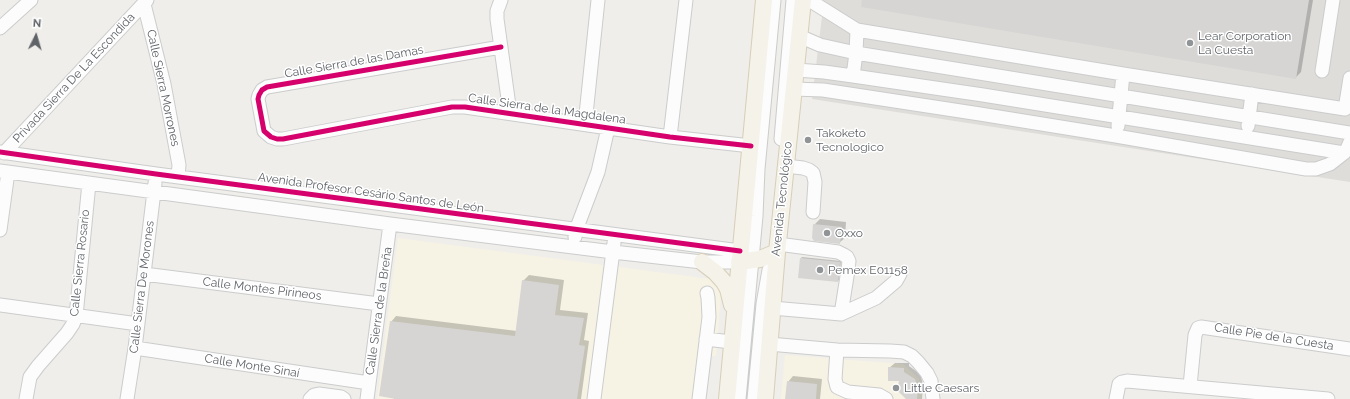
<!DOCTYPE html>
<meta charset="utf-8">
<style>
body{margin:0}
#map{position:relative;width:1350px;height:399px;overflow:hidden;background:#efeeea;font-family:Raleway,sans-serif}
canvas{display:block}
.north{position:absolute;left:16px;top:16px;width:40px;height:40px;-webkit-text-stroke:3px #fff;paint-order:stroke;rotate:5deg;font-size:11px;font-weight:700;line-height:16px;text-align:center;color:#5f6368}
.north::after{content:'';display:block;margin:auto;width:14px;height:18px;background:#5f6368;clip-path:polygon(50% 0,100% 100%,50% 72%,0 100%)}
</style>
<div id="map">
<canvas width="1350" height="399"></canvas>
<div class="north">N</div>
</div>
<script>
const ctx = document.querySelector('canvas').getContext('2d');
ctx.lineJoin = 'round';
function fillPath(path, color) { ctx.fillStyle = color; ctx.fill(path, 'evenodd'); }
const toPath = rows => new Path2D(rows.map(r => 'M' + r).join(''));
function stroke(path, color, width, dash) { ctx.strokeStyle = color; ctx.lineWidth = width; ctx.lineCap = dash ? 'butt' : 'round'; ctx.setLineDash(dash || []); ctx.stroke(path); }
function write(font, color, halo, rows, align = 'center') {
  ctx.font = font + ' Raleway,sans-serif'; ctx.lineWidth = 3; ctx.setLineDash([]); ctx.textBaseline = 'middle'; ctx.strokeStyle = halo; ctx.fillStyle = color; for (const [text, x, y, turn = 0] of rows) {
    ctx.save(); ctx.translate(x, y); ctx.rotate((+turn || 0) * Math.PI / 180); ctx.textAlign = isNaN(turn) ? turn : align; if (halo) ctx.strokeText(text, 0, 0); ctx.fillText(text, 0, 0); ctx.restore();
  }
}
fillPath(toPath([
 [398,238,710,279,716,285,721,294,716,356,708,356,704,399,377,399],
 [785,355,903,364,918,378,922,389,921,399,781,399]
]), '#f7f3e4');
fillPath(toPath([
 [824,0,1350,0,1350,182,812,99]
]), '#dfddda');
fillPath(toPath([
 [863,0,1313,0,1301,72,1295,78],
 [820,219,846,222,845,238,839,243,814,225],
 [802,257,841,261,839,280,838,281,801,258],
 [529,275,564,280,560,310,588,313,584,340,589,341,581,399,394,399,391,322,396,316,517,331,523,281],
 [895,363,909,363,909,366,920,374,923,384,922,399,906,399,900,380,889,368],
 [793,376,822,379,820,399,786,399,788,382]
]), '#0003');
fillPath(toPath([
 [862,0,1309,0,1296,79,861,7],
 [813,224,842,227,840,244,814,241,812,238],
 [800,258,840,262,838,282,798,278],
 [522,280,559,285,555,315,584,318,579,345,585,346,577,399,396,399,379,396,390,321,515,336],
 [888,367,904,368,904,372,915,379,918,389,917,399,906,399,897,390,899,381,888,381],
 [787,381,817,384,816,399,785,399]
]), '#d6d5d3');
const minor = toPath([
 [501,0,497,11,497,19,510,113],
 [809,0,857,30,1123,74,1345,109,1350,78],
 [144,4,164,84,179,165,178,177],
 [0,28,31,0],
 [799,36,820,45,856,53,1350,133],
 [501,47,267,87,262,90,259,95,258,99,264,131,271,137,277,139,283,139,452,107,465,107,670,137,751,146],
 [796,70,824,72,853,76,856,53,857,30],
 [1322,71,1333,0],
 [853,76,983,95,1344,153],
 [793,89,823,90,980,114,1116,136,1306,169,1316,169,1330,164,1344,153,1347,149,1350,142],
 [585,124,598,0],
 [1118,126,1123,74],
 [1248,126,1252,94],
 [670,137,686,0],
 [781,139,793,0],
 [0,152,156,174,740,251],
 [4,153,147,0],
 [786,166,803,168,809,170,813,173,815,182,813,212],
 [0,171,390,224,613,252,702,262,739,262],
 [0,230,8,172],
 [575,237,576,230,598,172,608,128],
 [144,274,379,304],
 [0,305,138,324],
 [772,308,841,314,848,270,849,261,847,257,844,255,838,252,778,244],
 [841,314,876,298,896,281,900,274],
 [706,339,731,342],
 [769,344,837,350,835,379,837,387,848,392,879,395,886,399],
 [135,348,369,383],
 [837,350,890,351,904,352,912,356,918,362,927,373,931,381,933,399],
 [1190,386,1195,335,1198,328,1201,327,1350,349],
 [26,399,30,377,38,366,67,333,73,324,76,316,89,183],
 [127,399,135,348,155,183],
 [310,399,314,395,319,394,341,397,344,399],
 [367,399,390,224],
 [594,399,614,243],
 [699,399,709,317,708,298,707,293],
 [739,399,756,216,758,169,774,0],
 [754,399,763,304,769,270],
 [1116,399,1119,384,1122,382,1127,381,1328,399]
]);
const major = toPath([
 [702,262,715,272,724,282,728,289,732,305],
 [739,262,760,259,777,252],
 [727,399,764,0],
 [765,399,777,252,803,0]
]);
stroke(minor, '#cbcccc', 15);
stroke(major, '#d7ceb8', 18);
stroke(minor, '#fdfcfc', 13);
stroke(major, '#f4f2e9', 16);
stroke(toPath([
 [501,47,267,87,262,90,259,95,258,99,264,131,271,137,277,139,283,139,452,107,465,107,670,137,751,146],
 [0,152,156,174,740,251]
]), '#d6006c', 5);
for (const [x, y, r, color] of [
 [1190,43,4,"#919496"],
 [808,140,4,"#919496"],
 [827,233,4,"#919496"],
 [820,270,4,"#919496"],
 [896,388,4,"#919496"]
]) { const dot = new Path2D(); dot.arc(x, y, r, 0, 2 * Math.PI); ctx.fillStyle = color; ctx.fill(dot); stroke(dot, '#fff', 1.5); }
write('12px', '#5f6368', '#fff', [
 ["Lear Corporation",1198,36],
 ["La Cuesta",1198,50],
 ["Takoketo",816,133],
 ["Tecnologico",816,147],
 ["Oxxo",835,233],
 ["Pemex E01158",828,270],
 ["Little Caesars",904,388]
], 'left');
write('12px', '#5f6368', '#fff', [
 ["Calle Sierra de las Damas",354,62,-10],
 ["Privada Sierra De La Escondida",74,78,-47],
 ["Calle Sierra Morrones",163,88,78],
 ["Calle Sierra de la Magdalena",547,109,8],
 ["Avenida Profesor Cesário Santos de León",371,193,8],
 ["Avenida Tecnológico",782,199,-84],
 ["Calle Sierra Rosario",80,263,-84],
 ["Calle Sierra De Morones",142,287,-83],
 ["Calle Montes Pirineos",262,289,7],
 ["Calle Sierra de la Breña",379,311,-82],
 ["Calle Pie de la Cuesta",1274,337,9],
 ["Calle Monte Sinaí",252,366,9]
]);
</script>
